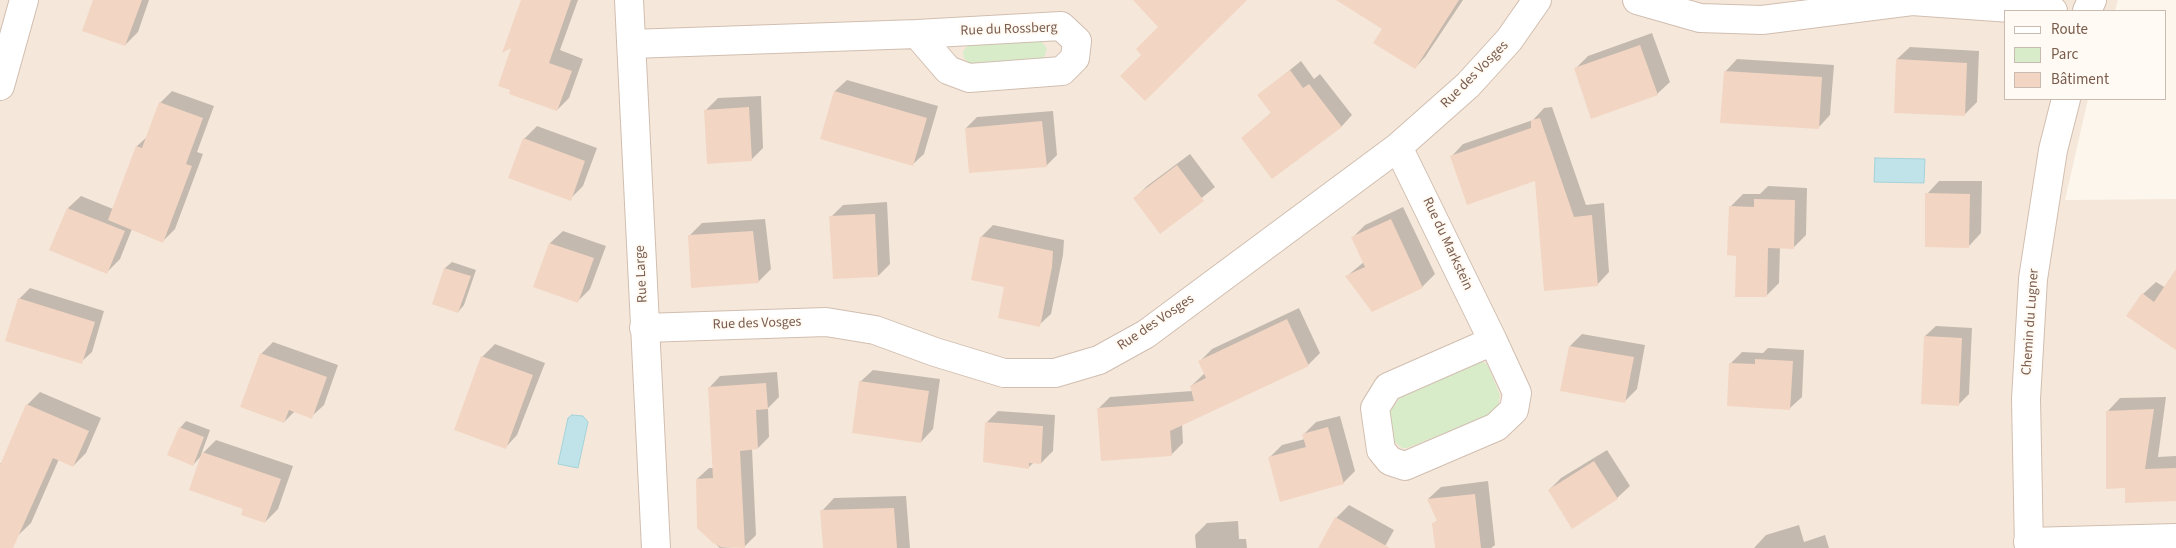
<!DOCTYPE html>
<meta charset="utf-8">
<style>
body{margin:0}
#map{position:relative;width:2176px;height:548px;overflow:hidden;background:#fdf6ec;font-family:"Source Sans 3",sans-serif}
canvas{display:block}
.legend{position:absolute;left:2004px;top:10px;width:162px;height:90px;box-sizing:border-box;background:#fffaf3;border:1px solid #cabbb1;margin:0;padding:6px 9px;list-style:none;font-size:15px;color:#7a5c4d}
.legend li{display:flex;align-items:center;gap:10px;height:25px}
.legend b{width:25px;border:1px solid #cabbb1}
</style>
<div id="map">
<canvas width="2176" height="548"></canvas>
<ul class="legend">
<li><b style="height:6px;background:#fff"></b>Route</li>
<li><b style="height:14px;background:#d8ecc9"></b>Parc</li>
<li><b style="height:14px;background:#f3d5c3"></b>Bâtiment</li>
</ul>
</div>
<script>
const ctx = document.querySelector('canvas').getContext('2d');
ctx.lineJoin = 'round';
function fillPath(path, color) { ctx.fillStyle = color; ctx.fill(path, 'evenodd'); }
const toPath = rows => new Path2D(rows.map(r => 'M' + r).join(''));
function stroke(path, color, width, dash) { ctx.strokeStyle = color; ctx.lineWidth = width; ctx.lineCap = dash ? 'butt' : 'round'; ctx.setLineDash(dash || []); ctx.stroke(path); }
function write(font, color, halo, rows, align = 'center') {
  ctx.font = font + ' "Source Sans 3",sans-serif'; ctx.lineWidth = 4; ctx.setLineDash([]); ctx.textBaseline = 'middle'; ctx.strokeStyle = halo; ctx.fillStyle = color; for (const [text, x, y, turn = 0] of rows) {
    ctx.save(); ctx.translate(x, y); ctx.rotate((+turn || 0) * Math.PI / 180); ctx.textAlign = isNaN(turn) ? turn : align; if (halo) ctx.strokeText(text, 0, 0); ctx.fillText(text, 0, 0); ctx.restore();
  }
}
fillPath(toPath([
 [0,0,2118,0,2115,11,2005,11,2005,99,2088,99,2065,200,2176,199,2176,548,0,548]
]), '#f5e8da');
fillPath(toPath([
 [1039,39,1047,48,1043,61,974,68,964,58,963,52,970,42],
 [1478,360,1487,364,1500,395,1498,406,1488,416,1407,448,1402,448,1391,439,1389,413,1401,396]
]), '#d8ecc9');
const water = toPath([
 [1875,158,1925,159,1924,183,1874,182,1875,158],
 [572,415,583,416,588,422,578,468,558,464,568,418,572,415]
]);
fillPath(water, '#bfe3e8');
stroke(water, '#a5d3da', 1);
fillPath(toPath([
 [95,0,149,0,138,32,125,45],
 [522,0,578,0,560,50,583,59,569,98,557,110,512,90,514,45],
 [1372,0,1463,0,1425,57,1415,68,1384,28],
 [1652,33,1670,82,1657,94,1575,69,1588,56],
 [1910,47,1979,51,1977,102,1964,115,1897,59],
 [1737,59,1834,65,1830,115,1818,128,1725,72],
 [1301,61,1314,79,1320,74,1352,115,1342,126,1272,177,1243,138,1272,112,1259,95],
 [847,80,938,106,924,154,912,165,821,138,835,91],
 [172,91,214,106,197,152,203,154,175,229,163,241,132,229,120,259,107,272,68,208,81,196,113,209,137,146,148,136,160,103],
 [761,96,763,148,751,160,706,110,718,98],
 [1552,107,1586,205,1604,203,1609,272,1597,285,1537,180,1451,157,1463,144,1533,120,1544,108],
 [1053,111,1057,155,1046,166,966,128,977,117],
 [537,126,597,148,583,186,570,199,524,139],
 [1190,154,1215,187,1160,232,1135,198,1147,186],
 [1939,181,1982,181,1981,233,1969,246,1927,194],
 [1768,186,1807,188,1806,235,1793,248,1780,247,1779,283,1766,296,1737,255,1730,207,1743,194,1760,194],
 [887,202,890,264,878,276,831,217,843,205],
 [1403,207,1435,274,1422,287,1347,276,1364,262,1353,237,1365,225],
 [765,219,771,269,758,282,689,236,702,223],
 [993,225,1064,240,1063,255,1051,314,1039,325,1005,286,981,237],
 [563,231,606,246,590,289,578,301,535,286,550,243],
 [452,262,476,270,464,305,458,312,433,304,445,268],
 [2156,282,2176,294,2176,349,2143,294],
 [30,288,104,311,92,352,81,362,19,299],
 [1299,308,1320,353,1308,365,1182,424,1183,443,1171,455,1098,409,1110,397,1192,391,1191,386,1205,373,1200,361,1212,349],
 [1936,326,1972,328,1969,394,1958,405,1925,336],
 [1582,334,1645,345,1637,389,1625,401,1570,346],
 [273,342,338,365,324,405,311,417,295,411,284,422,261,354],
 [495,344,545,363,517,435,505,448,482,357],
 [1768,348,1804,350,1802,397,1790,408,1730,364,1742,352,1763,353],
 [873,370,940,379,933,429,921,442,860,382],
 [777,372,779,397,768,408,769,437,758,448,752,449,756,535,745,546,720,548,698,527,697,479,709,468,714,468,709,388,720,376],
 [40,392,101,418,86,453,73,466,59,459,31,523,5,548,0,548,0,463,2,464,27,405],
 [2166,397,2158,457,2176,456,2176,500,2127,487,2108,411,2120,398],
 [998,411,1055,415,1053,451,1041,463,1034,462,1028,468,986,423],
 [1340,416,1355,471,1343,483,1270,457,1282,445,1305,439,1304,434,1316,422],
 [186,421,210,430,201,455,216,440,293,466,278,509,265,522,244,508,202,455,193,465,180,428],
 [1607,450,1630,486,1617,498,1549,490,1561,478],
 [1488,481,1495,545,1491,548,1436,548,1433,524,1438,520,1428,499,1441,487],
 [906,496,910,548,824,548,822,511,834,498],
 [1349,505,1394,530,1384,548,1319,548,1336,518],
 [1238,521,1239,539,1246,539,1247,548,1196,548,1195,535,1207,523],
 [1799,525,1804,542,1825,535,1829,548,1754,548,1766,535]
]), '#0003');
fillPath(toPath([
 [93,0,142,0,125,46,82,31],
 [521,0,571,0,549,63,572,71,557,111,509,94,510,90,498,86,511,48,502,53],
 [1133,0,1247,0,1145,101,1120,76,1141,55,1136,49,1158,27],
 [1336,0,1459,0,1415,69,1373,43,1382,29],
 [1640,45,1658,95,1591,119,1574,68],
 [1896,59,1967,63,1965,116,1894,113],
 [1290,70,1303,88,1309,84,1342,127,1272,179,1241,138,1271,113,1257,95],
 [1724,71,1822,77,1819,129,1720,123],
 [834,91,927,118,913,166,820,139],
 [159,102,203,118,186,164,192,166,163,243,108,220,136,146,142,148],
 [749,107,752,161,707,164,704,110],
 [1540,118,1574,217,1592,215,1598,286,1544,291,1535,181,1467,205,1450,156,1531,128,1531,120],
 [1042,121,1047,167,969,173,965,128],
 [523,138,585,161,571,201,508,178],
 [1177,165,1204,201,1160,234,1133,198],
 [1925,193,1970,194,1969,248,1925,247],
 [1754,199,1795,200,1794,249,1768,248,1767,297,1735,297,1736,256,1727,255,1729,206,1754,207],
 [67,208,125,231,107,274,49,250],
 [875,214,878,277,833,279,829,216],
 [1391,219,1423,288,1372,312,1345,276,1365,267,1351,237],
 [753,231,759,283,691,288,688,235],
 [980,236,1053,251,1052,267,1040,327,998,318,1004,287,971,280],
 [549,243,594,258,578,303,533,287],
 [444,268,471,276,458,313,432,304],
 [2176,269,2176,350,2126,316,2142,293,2154,302],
 [18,298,95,322,82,364,5,341],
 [1287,319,1309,366,1170,431,1172,456,1101,461,1097,408,1194,401,1190,386,1206,378,1198,361],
 [1924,336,1962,338,1959,406,1921,404],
 [1569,346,1634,357,1625,403,1560,391],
 [260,353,327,377,312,419,289,410,284,423,240,407],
 [481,356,533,375,506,449,454,430],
 [1755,359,1793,361,1790,410,1727,406,1729,363,1755,364],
 [859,381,929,391,921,443,852,433],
 [766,383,768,409,756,410,758,449,740,451,745,548,721,547,713,543,697,528,696,479,713,478,708,387],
 [26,404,89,431,73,467,53,458,13,548,0,548,0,465],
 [2154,409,2145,469,2176,468,2176,501,2125,503,2125,488,2106,489,2106,411],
 [985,422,1043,426,1041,464,1029,463,1029,469,983,462],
 [179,427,204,437,193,466,167,455],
 [1328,427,1344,484,1280,502,1268,457,1306,447,1302,434],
 [202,452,281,479,265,523,241,515,243,509,189,490],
 [1594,461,1618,499,1572,529,1548,490],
 [1475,494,1481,548,1435,548,1432,523,1437,521,1427,499],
 [894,508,897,548,823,548,820,510],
 [1335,517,1390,548,1318,548]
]), '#f3d5c3');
const minor = toPath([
 [629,0,656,548],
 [1637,0,1700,18,1762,20,1912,1,2053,11],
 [2087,11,2092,0],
 [631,44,917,34,948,70,969,78,1062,71,1075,58,1077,41,1061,26,917,34],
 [0,86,24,0],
 [1398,147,1493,341,1388,387,1375,408,1381,450,1390,461,1405,466,1496,427,1514,410,1517,393,1493,341],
 [644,328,826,322,875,330,935,352,1004,373,1055,373,1099,360,1146,334,1398,147,1468,85,1509,40,1537,0],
 [2028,542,2176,538],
 [2029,548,2026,399,2033,279,2053,150,2066,99]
]);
stroke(minor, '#d1beb0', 30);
stroke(minor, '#fff', 28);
write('14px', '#7a5c4d', '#fffaf3', [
 ["Rue du Rossberg",1009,30,-2],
 ["Rue des Vosges",1475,75,-45],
 ["Rue du Markstein",1447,244,65],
 ["Rue Large",642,274,-93],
 ["Chemin du Lugner",2031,322,-86],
 ["Rue des Vosges",1156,323,-34],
 ["Rue des Vosges",757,324,-2]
]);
</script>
